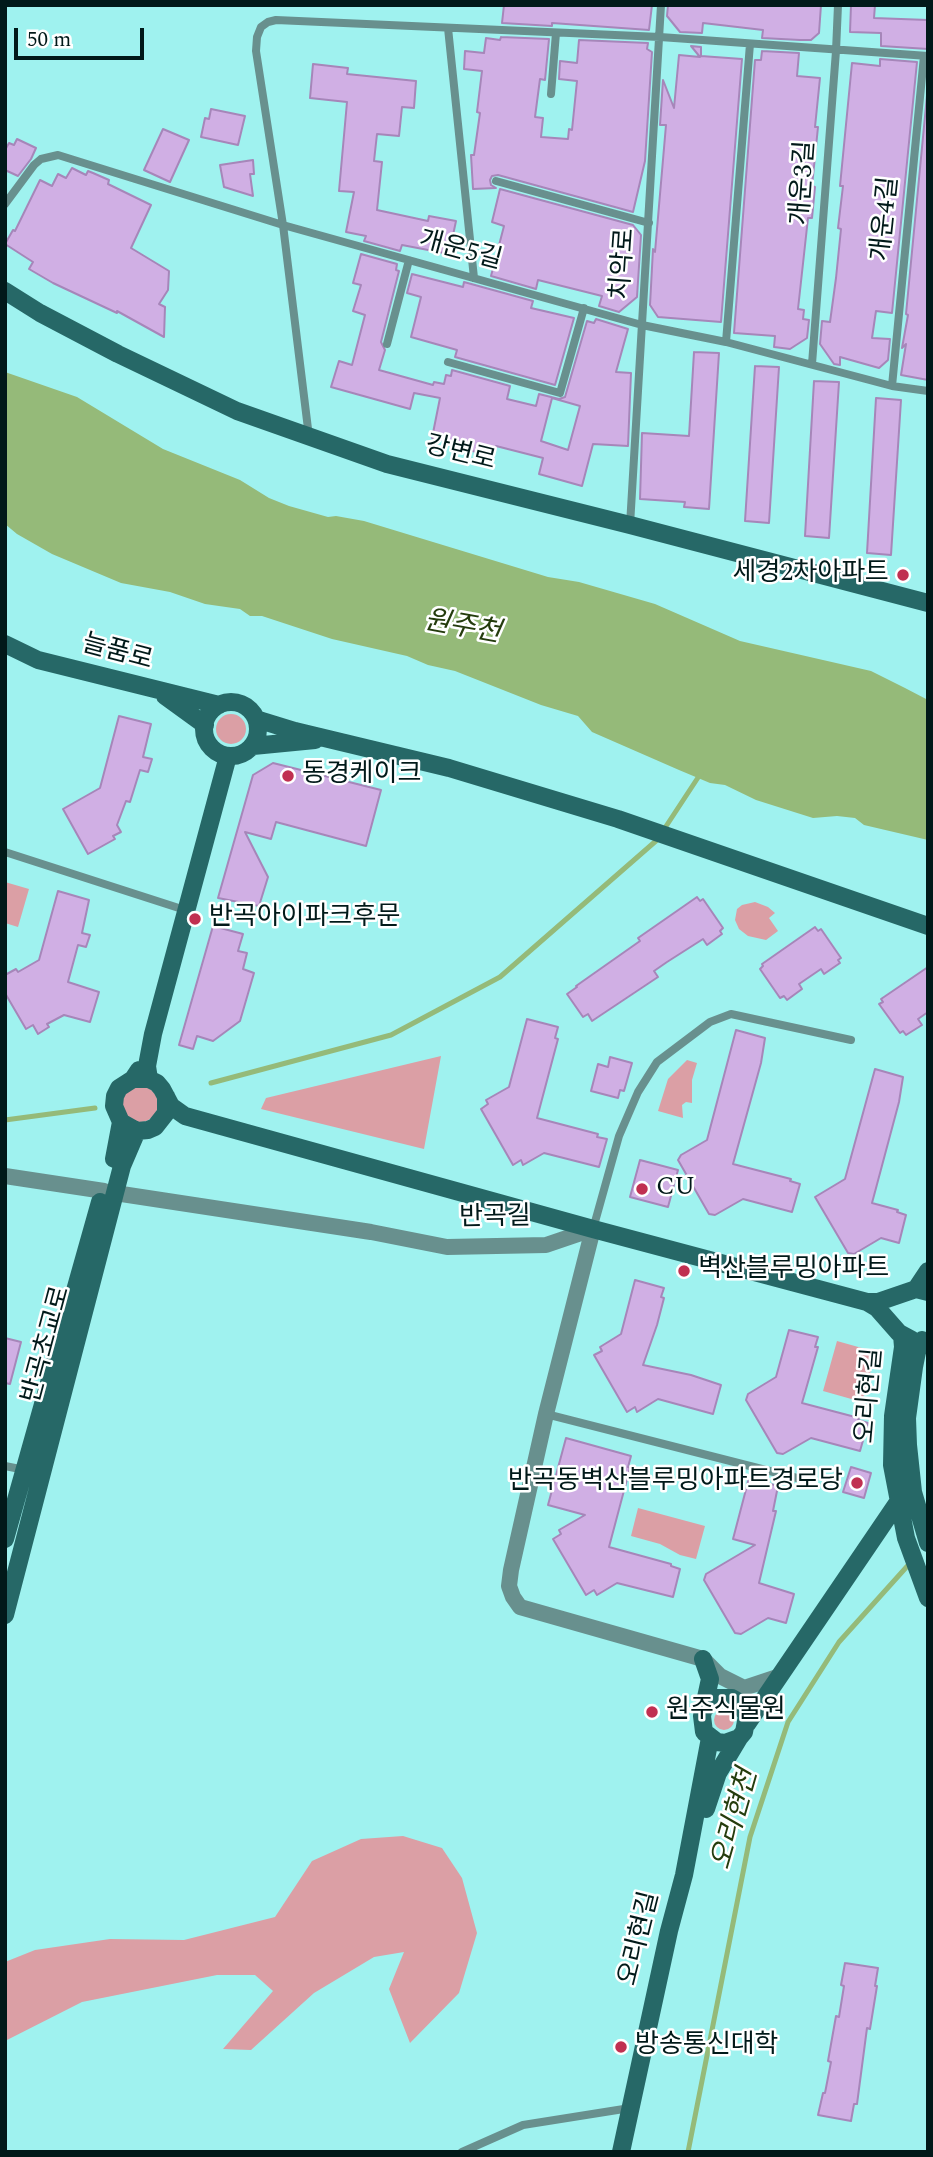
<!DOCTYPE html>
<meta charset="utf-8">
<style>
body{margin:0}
#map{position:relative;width:933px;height:2157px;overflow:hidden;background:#9ff2ef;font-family:Spectral,serif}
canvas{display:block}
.frame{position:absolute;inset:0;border:7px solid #011919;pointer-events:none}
.scale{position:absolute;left:14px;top:28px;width:130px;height:32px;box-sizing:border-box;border:4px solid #011919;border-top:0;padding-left:9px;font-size:21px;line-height:24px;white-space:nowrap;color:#011919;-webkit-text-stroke:5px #fff;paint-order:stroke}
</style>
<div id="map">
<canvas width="933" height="2157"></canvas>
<div class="frame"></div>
<div class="scale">50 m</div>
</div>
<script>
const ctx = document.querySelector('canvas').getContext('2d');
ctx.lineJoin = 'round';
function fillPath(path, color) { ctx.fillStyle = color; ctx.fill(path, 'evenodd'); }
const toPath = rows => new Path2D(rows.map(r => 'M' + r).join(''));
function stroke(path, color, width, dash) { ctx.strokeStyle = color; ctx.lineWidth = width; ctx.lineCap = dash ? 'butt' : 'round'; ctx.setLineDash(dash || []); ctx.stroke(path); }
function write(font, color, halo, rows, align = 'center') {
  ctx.font = font + ' Spectral,"Noto Sans KR",serif'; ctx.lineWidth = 5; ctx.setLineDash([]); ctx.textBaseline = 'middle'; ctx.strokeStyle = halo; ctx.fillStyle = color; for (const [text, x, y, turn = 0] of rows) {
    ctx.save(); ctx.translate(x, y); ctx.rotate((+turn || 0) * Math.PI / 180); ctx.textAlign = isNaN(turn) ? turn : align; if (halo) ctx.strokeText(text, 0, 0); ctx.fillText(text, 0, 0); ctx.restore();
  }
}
fillPath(toPath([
 '216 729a15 15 0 1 1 30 0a15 15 0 1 1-30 0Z',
 [5,882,29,889,18,927,5,923],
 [755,902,768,907,775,913,769,918,778,931,766,940,748,936,739,929,735,920,737,909,742,905],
 [441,1056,424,1149,261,1109,266,1098],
 [687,1060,697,1063,692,1080,692,1103,686,1102,682,1105,683,1118,658,1111,668,1079],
 '122 1104a18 18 0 1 1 36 0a18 18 0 1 1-36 0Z',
 [837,1341,876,1352,862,1402,823,1391],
 [638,1508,705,1526,696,1559,680,1555,660,1544,631,1536],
 '714 1720a10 10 0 1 1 20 0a10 10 0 1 1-20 0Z',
 [403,1836,442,1848,462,1878,477,1933,459,1993,410,2043,389,1989,404,1952,374,1957,314,1993,251,2050,223,2049,273,1991,255,1975,217,1975,82,2002,5,2041,5,1962,35,1950,110,1939,184,1940,275,1917,312,1861,361,1839]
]), '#db9fa5');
fillPath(toPath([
 [5,372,77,397,163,449,240,480,269,498,289,506,328,517,336,516,364,521,548,577,579,582,655,604,740,641,871,671,905,688,928,700,928,840,864,825,855,818,837,816,813,818,756,800,725,785,710,783,679,770,592,732,578,716,541,705,455,671,428,665,407,656,332,639,262,616,250,616,240,609,205,604,170,592,121,583,52,554,17,534,5,524]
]), '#95ba79');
stroke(toPath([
 [211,1083,391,1035,500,977,657,840,701,773],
 [5,1120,95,1108],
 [688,2152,750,1837,788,1722,839,1642,911,1562]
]), '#95ba79', 5);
const building = toPath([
 [504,5,652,5,649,30,552,23,552,26,502,23,504,5],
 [668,5,821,5,819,33,811,40,800,40,762,38,763,30,703,23,702,33,680,32,667,16,668,5],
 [851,5,875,5,874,18,928,20,928,49,881,46,881,33,850,32,851,5],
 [501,37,549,39,545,80,540,79,535,117,543,118,541,137,568,139,569,129,572,130,577,81,559,79,560,61,577,63,579,40,648,43,647,49,652,52,645,161,633,212,498,175,492,176,490,180,491,185,496,188,473,189,471,155,474,155,480,113,477,112,482,71,464,69,465,51,484,53,486,38,500,40,501,37],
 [691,46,701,47,701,56,742,59,721,322,658,317,650,305,653,249,655,252,666,125,660,125,663,80,674,108,679,55,700,57,691,46],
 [762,51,799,53,797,76,820,78,815,127,818,127,812,186,815,187,812,218,808,218,798,309,804,310,803,319,809,320,807,338,790,349,774,347,775,336,734,333,755,60,761,60,762,51],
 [880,59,917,62,892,313,876,311,872,338,890,339,888,360,879,368,840,357,840,365,834,364,820,344,822,321,830,322,836,278,841,229,838,228,843,186,840,186,852,63,880,66,880,59],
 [313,64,348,68,347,74,416,81,414,108,402,107,399,136,377,134,374,161,382,162,377,210,428,221,429,216,456,221,449,254,402,245,400,251,364,241,366,236,346,232,354,192,339,191,347,102,310,98,313,64],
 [928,85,928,380,901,375,906,344,902,348,908,315,906,314,928,85],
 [211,109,245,116,238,145,201,137,205,118,209,119,211,109],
 [163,129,189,140,170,182,144,170,163,129],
 [17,139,36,148,31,159,18,176,5,170,5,150,9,143,14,145,17,139],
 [253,160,254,174,250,174,253,196,224,187,220,165,253,160],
 [72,168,86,175,88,171,93,173,109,180,108,184,151,205,131,248,169,271,168,290,159,304,165,307,164,337,117,311,117,313,53,283,29,269,33,262,5,244,13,230,15,231,40,180,52,186,58,174,66,178,72,168],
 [500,189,633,225,641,235,637,297,619,312,599,306,602,296,538,280,536,289,491,276,504,226,492,222,500,189],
 [361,254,397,264,396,270,399,271,381,342,385,350,379,370,433,385,434,382,444,384,446,375,451,376,452,370,510,386,507,399,536,406,539,394,559,399,565,397,587,321,594,323,596,319,628,329,616,372,631,373,628,446,593,444,582,486,539,474,543,458,496,446,493,456,468,450,469,445,432,438,440,398,414,393,410,409,331,387,339,361,352,365,365,315,353,311,361,285,353,283,361,254],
 [552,398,580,406,568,450,541,441,552,398],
 [412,274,463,287,464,282,533,301,531,308,574,318,555,385,455,357,457,350,411,337,421,297,407,293,412,274],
 [694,352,719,353,709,509,684,507,685,502,640,499,642,433,689,436,694,352],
 [755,366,779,367,769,523,745,521,755,366],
 [814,381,839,382,829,538,805,536,814,381],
 [876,398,901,400,891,555,867,553,876,398],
 [119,716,151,724,143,757,152,759,148,772,140,770,130,802,126,801,117,825,121,832,113,836,115,839,88,854,63,809,100,788,119,716],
 [273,763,381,790,366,846,276,822,271,839,245,832,268,877,259,906,218,898,253,775,273,763],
 [58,891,89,900,82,933,90,935,86,947,78,945,68,982,99,992,90,1022,64,1015,47,1024,49,1027,38,1034,33,1025,26,1029,5,993,5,975,16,969,18,972,39,960,58,891],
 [697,897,700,901,703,899,723,928,720,931,722,934,707,945,703,939,667,962,654,971,658,977,592,1021,588,1014,583,1017,567,994,577,987,576,986,640,941,638,938,697,897],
 [213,926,243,934,238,951,247,953,243,969,254,973,240,1021,213,1041,197,1036,193,1049,179,1045,213,926],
 [815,927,818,931,821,929,841,958,838,960,840,963,824,974,821,969,799,984,802,989,787,1000,784,996,780,998,760,969,763,966,762,964,815,927],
 [928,967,928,1012,918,1019,922,1025,906,1035,903,1031,900,1033,879,1004,883,1002,881,999,928,967],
 [527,1019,558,1027,555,1038,558,1039,537,1118,598,1134,597,1137,607,1139,599,1167,544,1153,523,1165,521,1160,513,1165,481,1109,488,1104,486,1100,509,1087,527,1019],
 [736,1030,765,1038,761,1063,733,1164,791,1179,790,1181,800,1184,792,1212,743,1199,715,1215,709,1214,678,1160,681,1155,707,1140,736,1030],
 [610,1057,632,1063,624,1091,620,1090,618,1098,591,1091,598,1064,608,1067,610,1057],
 [875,1069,903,1077,899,1102,872,1203,898,1210,897,1212,906,1215,899,1243,881,1238,854,1254,848,1253,815,1197,845,1179,875,1069],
 [640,1160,678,1170,668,1207,630,1197,640,1160],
 [635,1280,664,1288,661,1297,664,1298,657,1325,643,1365,691,1375,721,1385,713,1414,658,1399,637,1412,635,1407,627,1412,594,1355,602,1351,600,1347,621,1334,635,1280],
 [789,1330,818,1337,815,1347,818,1347,802,1403,859,1418,858,1420,868,1423,860,1451,811,1438,783,1454,777,1453,746,1400,748,1394,776,1377,789,1330],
 [5,1338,21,1342,10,1384,5,1383,5,1338],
 [566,1438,631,1456,628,1467,630,1468,609,1547,671,1564,671,1566,680,1569,673,1597,617,1583,597,1595,594,1590,586,1595,553,1539,561,1534,559,1530,585,1515,548,1505,566,1438],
 [851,1467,871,1473,864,1498,843,1492,851,1467],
 [749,1478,778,1486,773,1511,776,1511,759,1583,794,1594,786,1623,768,1618,741,1634,735,1633,704,1580,706,1574,755,1545,733,1539,749,1478],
 [845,1963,878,1968,875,1986,877,1986,870,2029,867,2028,857,2104,854,2104,851,2121,818,2115,823,2093,825,2093,831,2062,828,2061,836,2016,839,2017,844,1986,841,1985,845,1963]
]);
fillPath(building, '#d0afe4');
stroke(building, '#a686b9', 2);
stroke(toPath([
 [448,28,474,278],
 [551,94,556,33],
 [496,181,649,223],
 [5,204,34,165,41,159,58,155,283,225,642,325,726,342,892,386,928,391],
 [726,342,750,44],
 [387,344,409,260],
 [448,362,560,393,584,308],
 [812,364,836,51,838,5],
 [892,386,924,56],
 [309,437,283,225,256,51,257,37,261,27,268,22,276,20,660,37,928,56],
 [630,525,661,5],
 [5,852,185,910],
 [593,1229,619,1136,638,1092,657,1062,710,1022,731,1014,851,1040],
 [546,1414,801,1479],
 [5,1466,25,1470],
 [462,2152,523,2125,630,2108]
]), '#68908e', 8);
stroke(toPath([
 [5,1176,104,1191],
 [115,1193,371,1232,447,1247,546,1245,593,1229],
 [593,1229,546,1414,511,1570,509,1586,513,1597,520,1607,703,1659,720,1676,744,1688,777,1677]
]), '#68908e', 16);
stroke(toPath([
 [5,291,40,313,118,354,237,411,387,464,630,525,928,603],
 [5,644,38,660,219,705],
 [165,696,205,725],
 '204 729a27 27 0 1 1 54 0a27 27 0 1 1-54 0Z',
 [256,719,295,731,449,768,618,819,928,926],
 [253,746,315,740],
 [139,1070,133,1079,119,1088,115,1096,114,1106,121,1122,137,1131,148,1130,155,1127,166,1113,166,1096],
 [133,1079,149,1079,157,1083,162,1089,171,1106,185,1116,593,1229,867,1302,878,1302,916,1289,928,1292],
 [149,1079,147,1066,153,1034,228,756],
 [114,1159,121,1122],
 [916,1289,928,1271],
 [867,1302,877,1308,899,1333,912,1340],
 [902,1335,903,1347,893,1416,892,1465,906,1538,928,1598],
 [922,1340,917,1352,914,1367,907,1418,908,1445,913,1492,928,1543],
 [5,1539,100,1202],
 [5,1615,122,1166,137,1131],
 [703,1659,710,1679,702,1716,704,1732,717,1742,725,1743,739,1738,744,1732,747,1716,739,1702,732,1698,716,1698,704,1709],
 [747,1724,898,1502],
 [706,1809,718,1773,739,1738],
 [621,2152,669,1931,684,1875,710,1738]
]), '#266867', 18);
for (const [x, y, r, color] of [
 [903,575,7,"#c03051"],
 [288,776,7,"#c03051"],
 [195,919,7,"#c03051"],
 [642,1189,7,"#c03051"],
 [684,1271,7,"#c03051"],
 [857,1483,7,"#c03051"],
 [652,1712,7,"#c03051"],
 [621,2047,7,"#c03051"]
]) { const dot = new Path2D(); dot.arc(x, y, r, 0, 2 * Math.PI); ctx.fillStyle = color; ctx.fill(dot); stroke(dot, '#fff', 2.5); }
write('26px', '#011919', '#fff', [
 ["개운3길",805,183,-86],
 ["개운4길",887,219,-84],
 ["개운5길",460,252,15],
 ["치악로",625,264,-86],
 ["강변로",460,455,14],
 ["늘품로",117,654,15],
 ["반곡길",495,1219,-1],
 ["반곡초교로",48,1345,-75],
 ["오리현길",871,1396,-85],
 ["오리현길",641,1939,-76]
]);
write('26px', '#011919', '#fff', [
 ["세경2차아파트",889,575,"right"],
 ["동경케이크",302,776],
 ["반곡아이파크후문",209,919],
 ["CU",656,1189],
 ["벽산블루밍아파트",698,1271],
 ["반곡동벽산블루밍아파트경로당",843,1483,"right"],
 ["원주식물원",666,1712],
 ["방송통신대학",635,2047]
], 'left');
write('italic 28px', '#243c0d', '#fff', [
 ["원주천",462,629,10],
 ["오리현천",737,1820,-74]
]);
</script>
